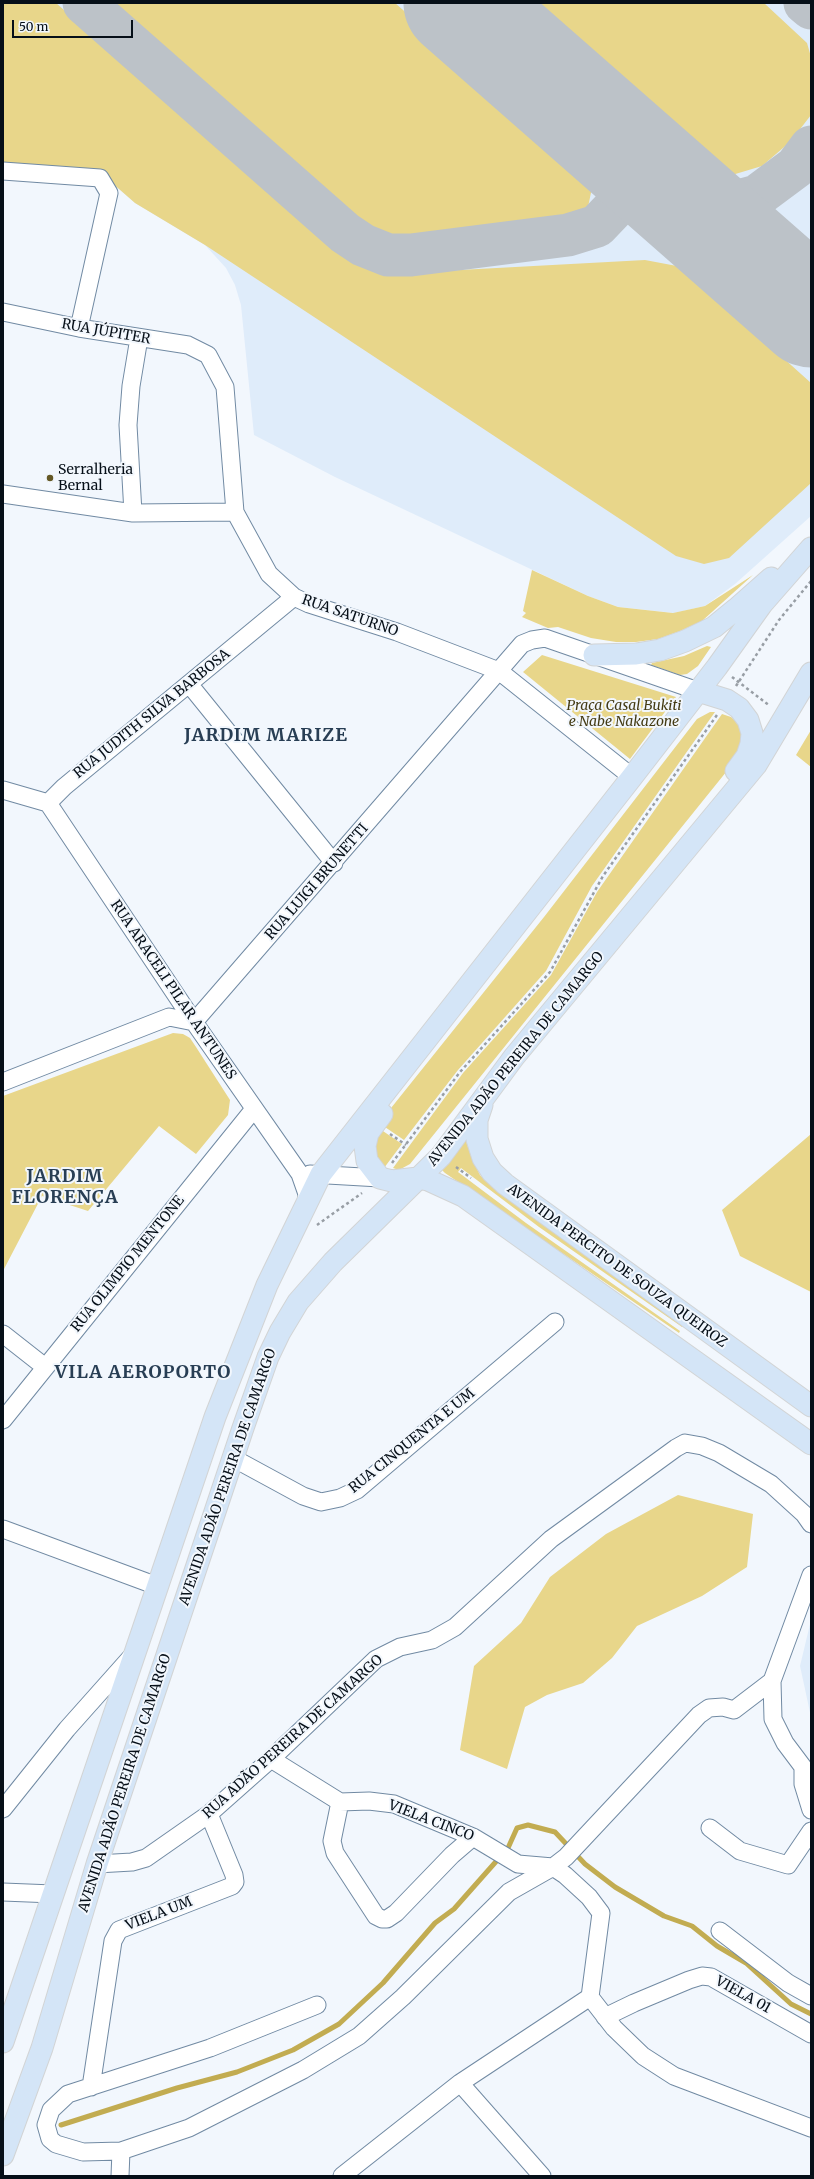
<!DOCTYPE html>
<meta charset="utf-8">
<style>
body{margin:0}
#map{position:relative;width:814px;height:2179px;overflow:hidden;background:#f2f7fd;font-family:Merriweather,serif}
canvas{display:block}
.frame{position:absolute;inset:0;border:4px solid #060f18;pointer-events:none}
.scale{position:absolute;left:12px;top:20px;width:121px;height:18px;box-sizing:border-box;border:2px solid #060f18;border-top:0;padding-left:5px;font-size:12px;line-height:14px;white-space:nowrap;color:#060f18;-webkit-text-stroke:3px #f2f7fd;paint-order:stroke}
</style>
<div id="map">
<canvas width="814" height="2179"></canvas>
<div class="frame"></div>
<div class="scale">50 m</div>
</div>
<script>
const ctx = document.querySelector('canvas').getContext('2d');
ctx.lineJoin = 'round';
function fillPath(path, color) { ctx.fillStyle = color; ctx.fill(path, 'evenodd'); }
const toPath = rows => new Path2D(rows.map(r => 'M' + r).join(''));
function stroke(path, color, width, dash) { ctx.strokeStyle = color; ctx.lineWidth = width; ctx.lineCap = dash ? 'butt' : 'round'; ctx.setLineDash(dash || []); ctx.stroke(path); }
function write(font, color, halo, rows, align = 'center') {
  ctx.font = font + ' Merriweather,serif'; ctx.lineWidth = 4; ctx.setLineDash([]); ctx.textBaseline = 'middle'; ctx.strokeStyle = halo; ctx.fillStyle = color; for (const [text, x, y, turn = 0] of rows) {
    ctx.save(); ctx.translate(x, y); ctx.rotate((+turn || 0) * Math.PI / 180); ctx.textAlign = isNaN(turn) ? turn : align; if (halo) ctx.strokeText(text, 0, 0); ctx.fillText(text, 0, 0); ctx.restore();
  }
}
fillPath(toPath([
 [3,3,811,3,811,516,735,584,705,606,674,613,618,607,588,596,335,477,254,435,241,305,235,285,226,268,205,245,135,203,111,182],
 [811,1620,811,1717,800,1666]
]), '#dfecfa');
fillPath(toPath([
 [3,3,56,3,338,251,366,268,404,273,645,260,682,267,811,383,811,483,729,558,704,564,676,556,205,245,135,203,111,182,3,164],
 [110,3,395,3,585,169,592,188,588,207,578,221,562,227,398,238,377,235,360,222],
 [501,3,764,3,807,43,811,57,811,115,790,142,762,166,732,175,701,172,677,157],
 [532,570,588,596,618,607,673,613,705,606,753,575,702,621,680,631,658,639,636,642,616,642,591,638,558,627,548,628,522,617,526,613,523,611],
 [707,646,711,647,698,666,687,674,680,675,651,665,652,663,684,656],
 [542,655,676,697,630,759,523,672],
 [710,712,715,712,592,886,546,971,458,1070,404,1140,379,1123,544,917,697,719],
 [722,714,731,717,740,725,744,733,739,756,410,1164,399,1170,393,1168,463,1073,551,975,597,892],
 [811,730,811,767,796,755],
 [173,1033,183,1034,190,1038,196,1047,230,1100,228,1115,196,1154,159,1126,88,1211,42,1196,3,1271,3,1096],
 [377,1127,402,1144,384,1168,378,1165,372,1134],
 [811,1134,811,1292,740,1256,722,1210],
 [465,1138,472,1159,480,1175,493,1188,683,1325,682,1327,539,1227,461,1168,458,1172,526,1223,680,1331,679,1333,445,1173,442,1170,442,1166],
 [678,1495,753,1514,747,1567,702,1596,637,1626,612,1658,583,1683,547,1695,525,1707,507,1769,460,1750,474,1666,521,1623,550,1577,606,1534]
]), '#e8d68a');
stroke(toPath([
 [61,2125,177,2088,237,2072,293,2050,339,2024,383,1983,435,1923,454,1909,508,1848,517,1828,528,1825,555,1832,585,1864,615,1887,664,1916,692,1926,717,1946,746,1963,791,2004,811,2014]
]), '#c2ac51', 5);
stroke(toPath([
 [84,3,345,233,363,245,388,255,411,255,568,235,597,226,618,204,624,172,612,138],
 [805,3,811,8],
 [672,191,728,204,757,196,796,167,811,147],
 [784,289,811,294]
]), '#bcc2c8', 43);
stroke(toPath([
 [458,3,811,313]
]), '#bcc2c8', 109);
const minor = toPath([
 [3,171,100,178,109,193,79,328],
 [3,312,79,328,188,345,208,355,225,387,235,512,269,574,294,597,309,604,397,632,499,671,632,777],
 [3,494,133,513,235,512],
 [133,513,128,425,131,386,139,338],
 [189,684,334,863],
 [3,790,48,803],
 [48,803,194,1022,300,1174,307,1194,306,1205],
 [48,803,64,787,294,597],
 [194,1022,522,644,532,640,545,638,698,691],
 [3,1082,169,1017,194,1022],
 [310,1174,380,1178],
 [3,1334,45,1367],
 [3,1420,254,1109],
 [233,1458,303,1496,321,1502,340,1498,357,1490,555,1322],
 [3,1529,157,1586],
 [772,1681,773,1719,785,1743,803,1767,803,1784,811,1810],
 [271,1759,340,1802],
 [340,1802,369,1801,394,1804,473,1837,518,1864,553,1867,565,1875,589,1897,601,1913,590,1997],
 [340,1802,332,1841,335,1853,376,1916,382,1919,387,1919,396,1913,452,1855,473,1837],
 [3,1809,67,1729,132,1656],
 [710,1828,740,1851,788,1865,811,1831],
 [97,1864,132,1862,146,1858,209,1814,271,1759,376,1659,400,1647,432,1640,455,1627,551,1539,676,1448,685,1443,702,1446,719,1453,771,1484,804,1514,811,1524],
 [3,1892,53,1894],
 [720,1931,788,1983,811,1996],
 [317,2005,210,2048,68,2094,51,2110,46,2125,50,2139,56,2144,83,2152,121,2151,189,2128,303,2070,359,2036,403,1997,509,1892,553,1867,566,1857,699,1715,709,1708,723,1707,734,1710,772,1681,811,1575],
 [605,2017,634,2003,689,1980,702,1976,711,1977,811,2034],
 [460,2083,542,2176],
 [91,2087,113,1941,119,1930,232,1886,235,1882,234,1875,209,1814],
 [120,2176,121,2151],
 [342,2176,460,2083,590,1997,614,2028,643,2056,674,2076,811,2128]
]);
const major = toPath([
 [594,655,636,654,660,650,685,641,714,627,736,609,771,578],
 [698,691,727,700,739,708,748,720,752,733,751,744,747,756,736,771],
 [482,1105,477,1120,477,1139,483,1158,492,1172,505,1184,811,1406],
 [382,1114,368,1133,365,1146,367,1161,380,1178,392,1181,418,1178,428,1180,463,1196,811,1444],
 [3,2042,215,1417,267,1285,321,1174,632,777,717,667,762,604,811,548],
 [3,2155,42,2048,97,1864,243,1428,268,1357,280,1332,298,1302,333,1262,441,1156,514,1057,756,765,811,673]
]);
stroke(minor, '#718aa3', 19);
stroke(major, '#d2d4d5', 23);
stroke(toPath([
 [732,677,770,706],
 [736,686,779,620,811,581],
 [390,1134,406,1145],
 [392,1163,460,1072,550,972,603,876,717,715],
 [456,1167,471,1178],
 [317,1225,362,1193]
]), '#989ea5', 2.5, [3, 3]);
stroke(minor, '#fff', 17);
stroke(major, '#d4e5f7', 21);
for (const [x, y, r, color] of [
 [50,478,4,"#645825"]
]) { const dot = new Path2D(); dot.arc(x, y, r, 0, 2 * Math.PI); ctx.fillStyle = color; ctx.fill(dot); stroke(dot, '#f2f7fd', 1.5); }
write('14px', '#060f18', '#f2f7fd', [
 ["RUA JÚPITER",106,332,10],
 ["RUA SATURNO",350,616,19],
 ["RUA JUDITH SILVA BARBOSA",152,714,-39],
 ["RUA LUIGI BRUNETTI",317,882,-49],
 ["RUA ARACELI PILAR ANTUNES",173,990,56],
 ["AVENIDA ADÃO PEREIRA DE CAMARGO",516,1059,-51],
 ["RUA OLIMPIO MENTONE",128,1264,-51],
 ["AVENIDA PERCITO DE SOUZA QUEIROZ",617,1266,36],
 ["RUA CINQUENTA E UM",412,1441,-39],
 ["AVENIDA ADÃO PEREIRA DE CAMARGO",228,1477,-71],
 ["RUA ADÃO PEREIRA DE CAMARGO",293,1737,-42],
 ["AVENIDA ADÃO PEREIRA DE CAMARGO",125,1783,-72],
 ["VIELA CINCO",431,1821,21],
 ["VIELA UM",159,1914,-21],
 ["VIELA 01",743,1995,29]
]);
write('14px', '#060f18', '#f2f7fd', [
 ["Serralheria",58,470],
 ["Bernal",58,486]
], 'left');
write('italic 14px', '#443b14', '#f2f7fd', [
 ["Praça Casal Bukiti",624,706],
 ["e Nabe Nakazone",624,722]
]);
ctx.letterSpacing = '1px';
write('bold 18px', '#283e54', '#f2f7fd', [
 ["JARDIM MARIZE",266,736],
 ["JARDIM",65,1177],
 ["FLORENÇA",65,1198],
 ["VILA AEROPORTO",143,1373]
]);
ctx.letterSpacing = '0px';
</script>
